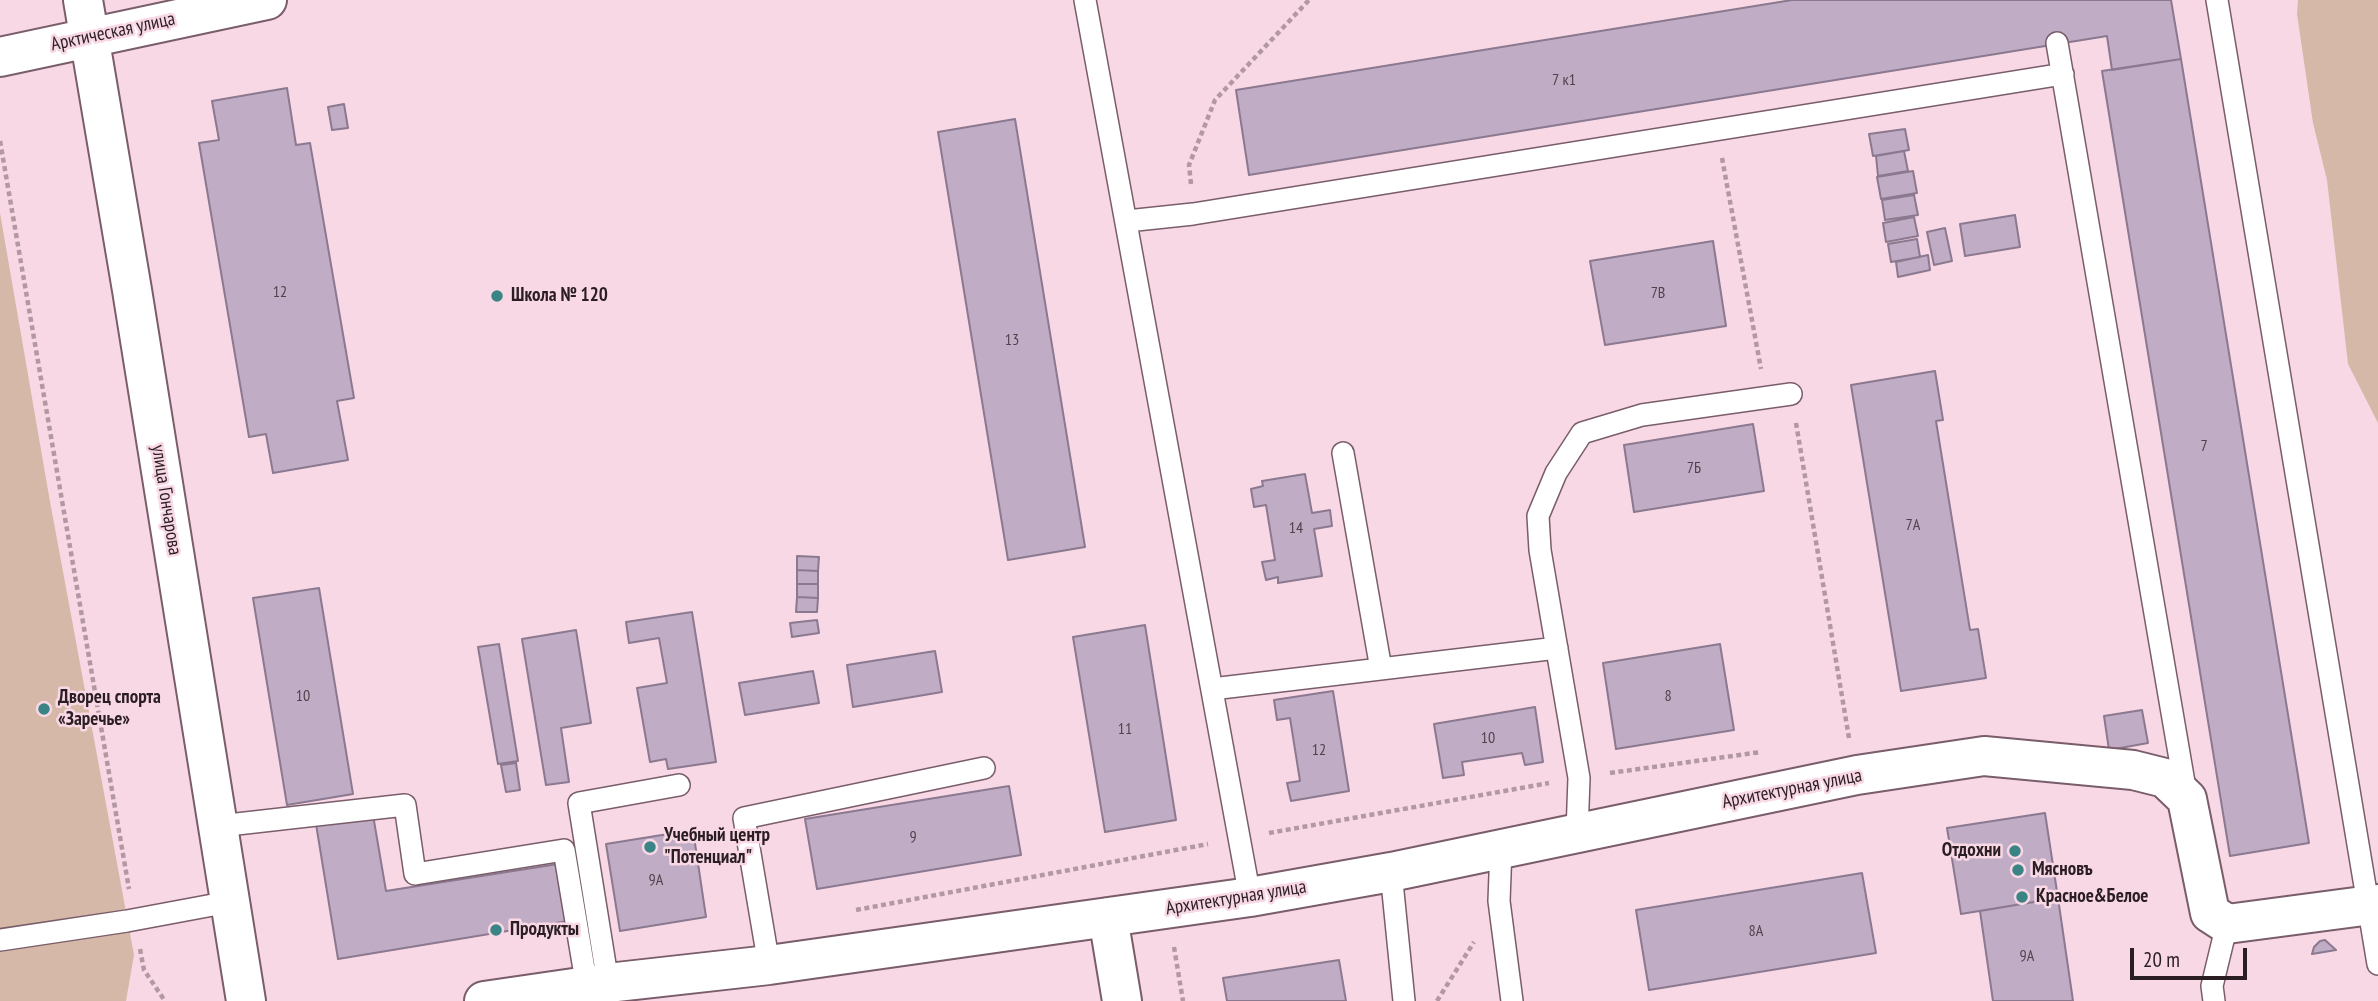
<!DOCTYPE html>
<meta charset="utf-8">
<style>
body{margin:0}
#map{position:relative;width:2378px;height:1001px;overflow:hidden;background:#f9d8e6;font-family:"PT Sans Narrow",sans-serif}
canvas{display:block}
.scale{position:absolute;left:2130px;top:948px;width:117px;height:32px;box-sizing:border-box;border:4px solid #2a1e23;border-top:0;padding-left:9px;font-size:21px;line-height:24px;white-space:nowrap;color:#2a1e23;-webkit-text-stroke:5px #f9d8e6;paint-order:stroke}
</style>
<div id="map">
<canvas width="2378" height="1001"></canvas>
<div class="scale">20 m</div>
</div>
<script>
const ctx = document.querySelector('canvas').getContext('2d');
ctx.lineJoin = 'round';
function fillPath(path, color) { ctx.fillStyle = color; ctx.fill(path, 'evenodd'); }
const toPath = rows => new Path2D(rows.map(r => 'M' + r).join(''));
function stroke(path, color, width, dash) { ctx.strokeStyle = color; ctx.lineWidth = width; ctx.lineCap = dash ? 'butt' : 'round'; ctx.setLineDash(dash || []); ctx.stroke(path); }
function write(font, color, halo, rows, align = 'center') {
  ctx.font = font + ' "PT Sans Narrow",sans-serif'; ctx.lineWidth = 5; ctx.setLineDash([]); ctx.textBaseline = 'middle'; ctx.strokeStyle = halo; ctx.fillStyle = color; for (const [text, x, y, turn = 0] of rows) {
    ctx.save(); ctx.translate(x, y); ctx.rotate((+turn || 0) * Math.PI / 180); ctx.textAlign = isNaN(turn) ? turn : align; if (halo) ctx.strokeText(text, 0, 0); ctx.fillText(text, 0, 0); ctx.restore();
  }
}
fillPath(toPath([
 [2298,0,2378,0,2378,423,2348,364,2327,180,2313,123,2297,14],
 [0,213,49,496,134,955,126,1001,0,1001]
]), '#d5b8a7');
const building = toPath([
 [1792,0,2171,0,2181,59,2112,70,2107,36,1249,175,1236,90,1792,0],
 [2181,59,2309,843,2230,856,2102,71,2181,59],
 [287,88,296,145,310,143,354,398,337,401,348,460,273,473,266,434,249,437,199,143,219,140,212,101,287,88],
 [344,104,348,128,332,130,328,107,344,104],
 [1015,119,1085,547,1008,560,938,132,1015,119],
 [1905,129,1909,150,1873,156,1869,134,1905,129],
 [1904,151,1908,171,1878,176,1876,156,1904,151],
 [1913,171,1917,193,1881,199,1877,177,1913,171],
 [1914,195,1918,215,1885,220,1882,200,1914,195],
 [2015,215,2020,247,1965,256,1960,224,2015,215],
 [1914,217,1918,236,1886,242,1883,223,1914,217],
 [1945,228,1952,261,1934,265,1927,232,1945,228],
 [1917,239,1920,257,1891,262,1888,244,1917,239],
 [1713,241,1726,326,1605,345,1590,261,1713,241],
 [1928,255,1930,270,1898,277,1896,262,1928,255],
 [1935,371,1943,420,1936,421,1970,630,1978,629,1986,678,1901,691,1851,385,1935,371],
 [1753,424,1764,491,1634,512,1624,445,1753,424],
 [1305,474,1312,513,1330,510,1332,526,1314,529,1322,576,1278,583,1278,577,1266,580,1262,562,1275,560,1266,505,1254,507,1251,489,1263,486,1262,481,1305,474],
 [797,556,819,557,818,571,797,570,797,556],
 [797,570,818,571,818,584,797,584,797,570],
 [797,584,818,584,818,598,797,597,797,584],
 [319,588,353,794,287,805,253,598,319,588],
 [797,597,818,598,817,612,796,612,797,597],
 [692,612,716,762,668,769,666,759,650,762,637,688,667,683,659,638,629,643,626,622,692,612],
 [817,620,819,633,792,637,790,623,817,620],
 [1145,625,1176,820,1105,832,1073,637,1145,625],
 [576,630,591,723,561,728,569,782,546,785,522,639,576,630],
 [499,644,518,761,498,764,478,647,499,644],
 [1720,644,1734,730,1616,749,1603,663,1720,644],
 [935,651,942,692,853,707,847,665,935,651],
 [813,671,819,703,745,715,739,683,813,671],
 [1333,691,1349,791,1291,801,1287,783,1300,781,1290,718,1277,720,1274,700,1333,691],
 [1535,707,1543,762,1525,765,1522,753,1462,762,1464,775,1443,778,1434,724,1535,707],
 [2142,710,2148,743,2109,750,2104,716,2142,710],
 [516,763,520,790,506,792,501,765,516,763],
 [1009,786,1021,855,817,889,805,819,1009,786],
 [2045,813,2058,898,1961,914,1947,828,2045,813],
 [373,815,386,891,558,864,568,921,338,959,316,824,373,815],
 [693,830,706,917,620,931,606,844,693,830],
 [1862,873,1876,953,1649,990,1636,910,1862,873],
 [2058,898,2073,1001,1993,1001,1980,911,2058,898],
 [2325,940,2336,950,2312,954,2314,947,2320,941,2325,940],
 [1339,960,1346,1001,1227,1001,1223,978,1339,960]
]);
fillPath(building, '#c0adc5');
stroke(building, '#8b7990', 2);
const lane = toPath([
 [1085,0,1250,897],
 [2217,0,2378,964],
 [2057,43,2186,794],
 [1127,221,1193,214,2063,74],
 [1343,453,1381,669],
 [1212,689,1557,648],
 [219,826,405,805,415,874,564,850,587,987],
 [1577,833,1579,778,1540,550,1538,516,1556,473,1582,433,1642,415,1791,394],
 [1501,848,1499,901,1512,1001],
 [1391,872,1404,1001],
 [0,940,127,921,229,902],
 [769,965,744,818,984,768],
 [608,983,579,803,679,785],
 [2214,1001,2212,986,2227,924]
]);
const street = toPath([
 [83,0,132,290,246,1001],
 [0,57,267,0],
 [1108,917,1122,1001],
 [484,1001,608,983,769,965,1250,897,1391,872,1857,775,1984,756,2133,770,2165,778,2187,799,2210,913,2227,924,2378,904]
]);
stroke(lane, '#795d6a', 24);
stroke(street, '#795d6a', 42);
stroke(toPath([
 [0,141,129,889],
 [1722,158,1761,369],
 [1191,184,1189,165,1215,100,1309,0],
 [1796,423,1849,738],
 [1610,773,1761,752],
 [1269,833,1549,783],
 [856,910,1208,844],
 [1174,947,1183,1001],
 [140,949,144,970,165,1001],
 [1437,1001,1474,942]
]), '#b298a3', 4.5, [5, 3.5]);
stroke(lane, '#fff', 21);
stroke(street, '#fff', 38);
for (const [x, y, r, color] of [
 [497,296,7,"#3b8486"],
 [44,709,7,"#3b8486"],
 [650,847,7,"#3b8486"],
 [2015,851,7,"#3b8486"],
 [2018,870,7,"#3b8486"],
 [2022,897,7,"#3b8486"],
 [496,930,7,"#3b8486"]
]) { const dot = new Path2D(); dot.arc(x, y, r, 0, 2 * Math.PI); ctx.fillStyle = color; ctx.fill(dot); stroke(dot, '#f9d8e6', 2.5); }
write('16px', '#50424c', null, [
 ["7 к1",1564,80],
 ["12",280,292],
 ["7В",1658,293],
 ["13",1012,340],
 ["7",2204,446],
 ["7Б",1694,468],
 ["7А",1913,525],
 ["14",1296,528],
 ["10",303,696],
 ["8",1668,696],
 ["11",1125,729],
 ["10",1488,738],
 ["12",1319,750],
 ["9",913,837],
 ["9А",656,880],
 ["8А",1756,931],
 ["9А",2027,956]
]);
write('19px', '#2a1e23', '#f9d8e6', [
 ["Арктическая улица",113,32,-12],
 ["улица Гончарова",166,500,81],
 ["Архитектурная улица",1792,789,-11],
 ["Архитектурная улица",1236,898,-9]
]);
write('bold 19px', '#2a1e23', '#f9d8e6', [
 ["Школа № 120",511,296],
 ["Дворец спорта",58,698],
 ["«Заречье»",58,720],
 ["Учебный центр",664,836],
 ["\"Потенциал\"",664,858],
 ["Отдохни",2001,851,"right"],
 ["Мясновъ",2032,870],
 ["Красное&Белое",2036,897],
 ["Продукты",510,930]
], 'left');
</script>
